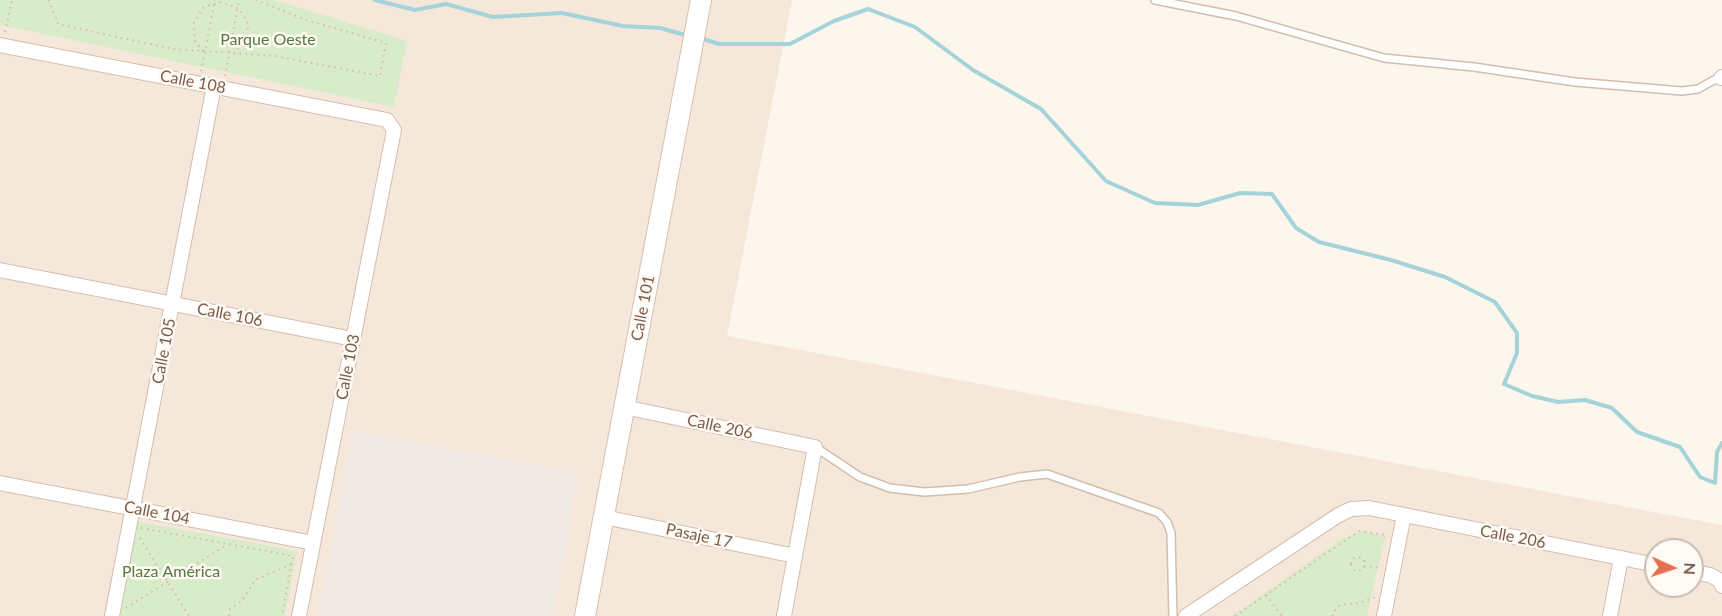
<!DOCTYPE html>
<meta charset="utf-8">
<style>
body{margin:0}
#map{position:relative;width:1722px;height:616px;overflow:hidden;background:#fdf6ec;font-family:Lato,sans-serif}
canvas{display:block}
.north{position:absolute;left:1644px;top:538px;width:60px;height:60px;box-sizing:border-box;background:#fffaf3;border:2px solid #cabbb1;border-radius:50%;rotate:93deg;font-size:16px;font-weight:700;line-height:24px;text-align:center;color:#7a5c4d}
.north::after{content:'';display:block;margin:auto;width:21px;height:27px;background:#e76f51;clip-path:polygon(50% 0,100% 100%,50% 72%,0 100%)}
</style>
<div id="map">
<canvas width="1722" height="616"></canvas>
<div class="north">N</div>
</div>
<script>
const ctx = document.querySelector('canvas').getContext('2d');
ctx.lineJoin = 'round';
function fillPath(path, color) { ctx.fillStyle = color; ctx.fill(path, 'evenodd'); }
const toPath = rows => new Path2D(rows.map(r => 'M' + r).join(''));
function stroke(path, color, width, dash) { ctx.strokeStyle = color; ctx.lineWidth = width; ctx.lineCap = dash ? 'butt' : 'round'; ctx.setLineDash(dash || []); ctx.stroke(path); }
function write(font, color, halo, rows, align = 'center') {
  ctx.font = font + ' Lato,sans-serif'; ctx.lineWidth = 5; ctx.setLineDash([]); ctx.textBaseline = 'middle'; ctx.strokeStyle = halo; ctx.fillStyle = color; for (const [text, x, y, turn = 0] of rows) {
    ctx.save(); ctx.translate(x, y); ctx.rotate((+turn || 0) * Math.PI / 180); ctx.textAlign = isNaN(turn) ? turn : align; if (halo) ctx.strokeText(text, 0, 0); ctx.fillText(text, 0, 0); ctx.restore();
  }
}
fillPath(toPath([
 [0,0,792,0,727,336,1722,525,1722,616,0,616],
 [1656,550,1692,550,1692,586,1656,586]
]), '#f5e8da');
fillPath(toPath([
 [353,431,579,474,552,616,319,616]
]), '#efe9e4');
fillPath(toPath([
 [0,0,275,0,407,41,394,107,0,25],
 [135,521,297,551,285,616,117,616],
 [1363,531,1385,536,1367,616,1232,616,1343,538]
]), '#d8ecc9');
stroke(toPath([
 [375,0,415,10,446,4,493,17,562,13,623,26,660,28,689,36],
 [700,38,719,44,790,44,834,21,868,9,915,27,973,70,1041,109,1106,181,1155,203,1198,205,1240,193,1272,194,1296,228,1319,242,1391,260,1445,277,1495,302,1517,333,1517,353,1504,384,1532,396,1558,402,1585,400,1612,408,1637,432,1680,447,1700,477,1715,483,1717,452,1722,443]
]), '#a5d3da', 4);
const lane = toPath([
 [1155,0,1236,16,1384,58,1474,67,1575,82,1682,91,1698,89,1714,80,1722,78],
 [815,447,860,477,890,488,924,492,968,489,1020,477,1047,474,1159,513,1167,522,1171,533,1173,616]
]);
const street = toPath([
 [0,45,387,120,394,130,299,616],
 [1721,78,1722,77],
 [0,270,353,339],
 [624,407,815,447,784,616],
 [0,483,313,543],
 [604,517,795,556],
 [1692,572,1710,575,1721,581,1722,586],
 [112,616,214,86],
 [1186,616,1337,516,1351,509,1369,508,1656,565],
 [1384,616,1404,515],
 [1610,616,1621,558]
]);
const secondary = toPath([
 [585,616,701,0]
]);
stroke(lane, '#d1beb0', 10);
stroke(street, '#d1beb0', 16);
stroke(secondary, '#d6c0b0', 22);
stroke(toPath([
 [49,0,58,24,173,49,275,56,380,76,386,43,306,20,256,0],
 [5,32,12,0],
 [203,51,195,41,194,23,203,8,219,2,236,7,243,14,247,22,248,32,246,41,235,52],
 [201,71,215,0],
 [225,76,239,0],
 [141,528,293,556,282,616],
 [140,538,189,616],
 '1351 564a7 7 0 1 1 14 0a7 7 0 1 1-14 0Z',
 [1364,566,1381,568],
 [1266,595,1282,616],
 [126,608,228,544],
 [229,616,230,609,242,601,255,580,292,564],
 [1235,616,1359,531,1386,535,1385,538],
 [1332,616,1337,607,1340,605,1359,603,1376,597]
]), '#d9b8a5', 2, [1.5, 4.5]);
stroke(lane, '#fff', 7);
stroke(street, '#fff', 14);
stroke(secondary, '#fff', 20);
write('16px', '#537a41', '#fffaf3', [
 ["Parque Oeste",268,40],
 ["Plaza América",171,572]
]);
write('16px', '#7a5c4d', '#fffaf3', [
 ["Calle 108",193,82,11],
 ["Calle 101",643,308,-79],
 ["Calle 106",230,315,11],
 ["Calle 105",164,351,-79],
 ["Calle 103",348,367,-79],
 ["Calle 206",720,427,12],
 ["Calle 104",157,513,11],
 ["Pasaje 17",699,536,12],
 ["Calle 206",1513,537,11]
]);
</script>
